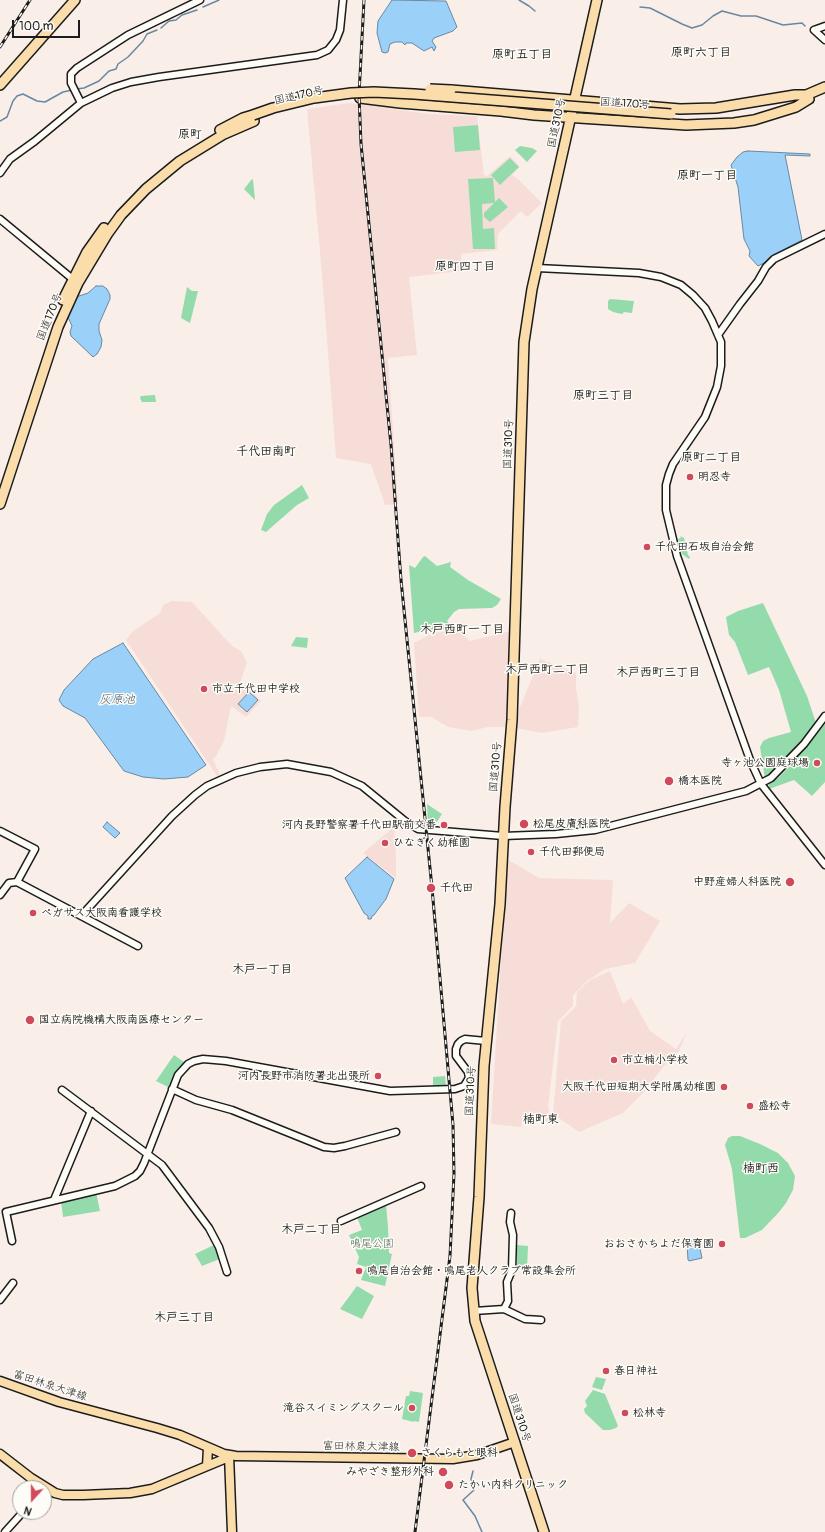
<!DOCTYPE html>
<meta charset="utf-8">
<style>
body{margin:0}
#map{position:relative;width:825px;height:1532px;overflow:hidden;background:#faeee9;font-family:Pangolin,sans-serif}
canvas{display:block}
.north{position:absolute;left:12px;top:1480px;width:40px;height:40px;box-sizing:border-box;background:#fdfcf7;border:1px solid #a3a29f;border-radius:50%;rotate:201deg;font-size:11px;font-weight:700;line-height:16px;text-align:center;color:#1c1c1c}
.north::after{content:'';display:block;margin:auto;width:14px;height:18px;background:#d1495b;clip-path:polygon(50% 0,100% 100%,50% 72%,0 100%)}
.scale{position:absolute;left:12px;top:20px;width:68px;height:18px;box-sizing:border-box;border:2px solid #1c1c1c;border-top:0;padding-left:5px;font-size:12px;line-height:14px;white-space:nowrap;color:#1c1c1c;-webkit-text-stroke:3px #fdfcf7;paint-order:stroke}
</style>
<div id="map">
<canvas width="825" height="1532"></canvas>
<div class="north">N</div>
<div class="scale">100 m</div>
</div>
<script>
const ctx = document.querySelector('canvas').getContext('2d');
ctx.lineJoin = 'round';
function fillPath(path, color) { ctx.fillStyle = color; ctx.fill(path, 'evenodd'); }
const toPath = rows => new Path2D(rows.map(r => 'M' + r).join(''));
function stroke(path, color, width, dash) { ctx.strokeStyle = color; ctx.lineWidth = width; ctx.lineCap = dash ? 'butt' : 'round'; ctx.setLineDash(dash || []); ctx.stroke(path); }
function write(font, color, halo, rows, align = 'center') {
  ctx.font = font + ' Pangolin,"Klee One",sans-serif'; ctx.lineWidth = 3; ctx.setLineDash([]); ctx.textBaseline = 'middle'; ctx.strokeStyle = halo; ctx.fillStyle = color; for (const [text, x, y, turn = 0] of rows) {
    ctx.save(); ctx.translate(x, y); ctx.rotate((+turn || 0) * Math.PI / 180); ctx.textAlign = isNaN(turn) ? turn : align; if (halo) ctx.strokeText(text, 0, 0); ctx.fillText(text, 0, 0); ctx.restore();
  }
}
fillPath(toPath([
 [349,103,430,114,477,116,484,175,487,176,510,156,520,167,512,175,519,180,542,203,527,217,521,211,498,234,497,250,461,254,462,271,409,277,417,355,388,358,398,504,385,505,371,464,336,458,322,274,307,109],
 [172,601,192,602,232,646,241,651,247,662,240,683,249,688,261,701,246,717,231,706,224,741,216,756,213,759,220,775,217,776,126,640,132,632,160,613,163,605],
 [458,630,470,641,511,631,508,720,505,727,488,727,471,731,449,727,441,723,432,717,419,717,414,643,433,633],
 [540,659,576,673,576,688,579,708,578,727,541,733,516,728,518,712],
 [394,827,396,854,396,878,363,853],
 [507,859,539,878,613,880,610,923,629,903,660,921,635,963,605,969,587,981,573,995,573,1006,558,1021,548,1107,552,1123,523,1121,521,1127,491,1124],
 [610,971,623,1004,631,997,650,1031,676,1049,687,1032,679,1051,662,1068,647,1089,623,1113,579,1132,553,1114,561,1021,576,1006,577,992,590,980]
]), '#f7ddd8');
fillPath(toPath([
 [478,125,480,150,455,152,453,127],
 [520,146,532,148,537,151,527,162,515,150],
 [510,158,519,167,500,185,491,175],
 [493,178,495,202,499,198,508,207,490,222,484,217,484,213,494,203,482,204,483,229,494,228,495,249,473,249,468,179],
 [252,179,253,180,255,200,244,189],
 [187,287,192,291,198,291,190,323,181,318],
 [610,299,634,301,632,313,624,312,622,314,613,312,608,309,608,301],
 [155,395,156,402,142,402,140,398,141,396],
 [302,485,309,498,297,505,266,532,261,530,267,514,274,505],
 [680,536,684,538,688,555,690,557,689,559,682,554,678,539,681,538],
 [425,556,437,566,451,562,450,567,468,580,501,599,497,605,492,608,459,609,454,612,447,621,452,627,451,629,427,630,414,633,409,565,415,568,423,557],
 [763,603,807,696,816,723,801,743,773,774,765,779,760,747,763,741,769,738,791,732,779,690,769,667,748,675,735,642,729,635,726,617,738,611],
 [296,637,308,638,307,648,291,646],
 [825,724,825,782,812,796,794,780,769,789,769,783,778,778,790,766,801,751],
 [427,804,442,814,435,825,428,826],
 [174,1055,184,1062,185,1066,172,1089,156,1081],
 [445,1076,446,1087,433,1087,433,1077],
 [732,1136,740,1136,760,1144,778,1153,788,1163,795,1176,793,1190,786,1203,779,1212,762,1230,745,1238,740,1238,732,1169,725,1145,728,1138],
 [96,1192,100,1211,63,1217,61,1201],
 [386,1204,388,1227,389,1253,392,1254,385,1286,361,1280,366,1267,357,1264,359,1257,349,1235,362,1230,357,1217],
 [216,1244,222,1258,202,1266,195,1254],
 [517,1245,528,1246,527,1270,517,1269],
 [357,1286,374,1296,362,1319,340,1309],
 [596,1377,606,1379,602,1390,592,1387],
 [593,1390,605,1394,618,1426,616,1428,610,1430,603,1430,585,1413,584,1409,587,1406,585,1401],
 [410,1391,423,1393,419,1422,414,1421,414,1422,402,1419,406,1396,409,1396]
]), '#93dbab');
const water = toPath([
 [392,0,446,1,457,27,453,31,434,38,432,41,436,47,434,51,432,47,424,51,412,43,406,43,405,45,402,42,395,42,390,44,388,52,385,53,382,52,377,33,378,21,392,0],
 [748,151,810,154,810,156,785,155,802,240,773,255,764,263,758,266,749,256,750,251,744,239,738,187,731,165,737,157,743,152,748,151],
 [96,286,103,286,107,289,110,295,110,299,99,324,99,331,102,340,101,347,97,354,93,357,71,336,70,332,72,326,68,317,76,297,88,293,96,286],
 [123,643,206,765,188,777,164,779,143,777,124,771,85,718,63,706,59,700,64,690,93,659,123,643],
 [249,692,258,700,247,712,238,704,249,692],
 [107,822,120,833,115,838,103,827,107,822],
 [367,857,394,879,386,899,374,915,372,916,371,919,368,919,368,916,364,913,345,878,367,857],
 [698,1239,702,1258,689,1261,688,1260,687,1242,698,1239]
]);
fillPath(water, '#9bd0f9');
stroke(water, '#6888a1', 1);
stroke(toPath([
 [519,0,529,6,535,11],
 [203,7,219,0],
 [640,7,650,8,682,24,692,28,702,25,713,16,722,11,741,16,756,16,783,25,802,23,805,26],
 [161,28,169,21,176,20,182,15,197,10],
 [76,89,84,88,99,81,109,71,116,69,118,64,128,57,143,41,147,34,157,30],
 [0,121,7,117,13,101,17,96,23,94,37,101,45,102,63,92,72,90],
 [473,1471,471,1479,474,1490,463,1500,475,1516,482,1532]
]), '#6888a1', 1.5);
const tertiary = toPath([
 [814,30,825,40],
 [814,30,825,26],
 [81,103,71,83,71,74,77,68,128,35,200,0],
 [0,173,10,159,35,141,81,103,112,88,131,82,159,77,317,55,328,50,336,40,340,30,343,0],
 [0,219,75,281],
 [537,268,639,273,661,277,681,285,693,295,705,308,712,321,721,342,721,366,717,387,705,417,673,464,669,474,666,485,666,510,677,556,750,760,761,784,825,865],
 [718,335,740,304,758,281,766,267,774,259,825,234],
 [0,831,35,849,17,882],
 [0,895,9,883,17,882,138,946],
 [81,916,172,816,195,795,207,786,236,773,260,767,287,764,331,772,362,786,405,821,418,829,503,836,556,834,595,830,746,791,771,778,804,744,825,716],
 [172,1089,196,1100,232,1110,324,1147,334,1148,345,1146,396,1132],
 [62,1090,162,1165,209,1228,219,1247,227,1272],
 [54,1200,91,1111],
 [341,1221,421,1186],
 [12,1241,6,1212,115,1186,135,1176,140,1171,144,1163,178,1075,188,1064,194,1061,203,1059,226,1061,390,1091,455,1089,464,1086,469,1078,468,1072,456,1056,456,1049,458,1044,461,1041,465,1039,486,1041],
 [0,1300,13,1283],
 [504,1309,508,1301,507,1282,512,1270,513,1235,510,1222,511,1213],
 [474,1311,504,1309,525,1319,541,1320],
 [5,1532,23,1512]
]);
const primary = toPath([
 [0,1381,59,1402,157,1428,180,1435,224,1454,236,1456,453,1459,477,1455,515,1442],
 [0,1454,31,1478,55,1493,63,1495,83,1495,130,1493,152,1489,224,1459,229,1455],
 [229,1455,232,1532],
 [207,1466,208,1448]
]);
const trunk = toPath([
 [0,85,75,0],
 [451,90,680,109,716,108,795,95,808,95],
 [804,96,825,87],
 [360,98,400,103,501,111,534,115,686,125,734,123,754,120,796,107,809,99],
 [220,130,243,118,253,115],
 [63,300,87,252,104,228],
 [0,504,58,327,78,283,108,233,121,215,146,189,180,161,224,134,254,121],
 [544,1532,475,1321,472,1288,479,1197,484,1066,500,904,505,807,512,720,524,342,532,289,597,0]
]);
stroke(tertiary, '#1c1c1c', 9);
stroke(primary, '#1c1c1c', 11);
stroke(trunk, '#1c1c1c', 12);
stroke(tertiary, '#fdfcf7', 6);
stroke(primary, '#fbddab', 8);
stroke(trunk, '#fbddab', 9);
const rail = toPath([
 [364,0,359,95,361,144,391,445,401,580,432,888,453,1125,454,1174,450,1256,415,1532],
 [0,47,30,0]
]);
stroke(rail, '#1c1c1c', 3);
stroke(rail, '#fdfcf7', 1.5, [4.5]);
const trunkBridge = toPath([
 [430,89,451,90],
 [253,115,273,108,314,98,351,93,374,92,414,94,671,114]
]);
stroke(trunkBridge, '#1c1c1c', 12, []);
stroke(trunkBridge, '#fbddab', 9);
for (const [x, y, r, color] of [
 [690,477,4,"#d1495b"],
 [647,547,4,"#d1495b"],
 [204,689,4,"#d1495b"],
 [817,763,4,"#d1495b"],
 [669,781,5,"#d1495b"],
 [524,824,5,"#d1495b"],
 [444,825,4,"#d1495b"],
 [385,843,4,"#d1495b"],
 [531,852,4,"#d1495b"],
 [790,882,5,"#d1495b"],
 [431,888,5,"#d1495b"],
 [33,913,4,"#d1495b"],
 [30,1020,5,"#d1495b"],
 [614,1060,4,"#d1495b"],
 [378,1076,4,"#d1495b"],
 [724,1087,4,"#d1495b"],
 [750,1106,4,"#d1495b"],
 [722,1244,4,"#d1495b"],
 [359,1271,4,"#d1495b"],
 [606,1371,4,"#d1495b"],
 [412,1408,4,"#d1495b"],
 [625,1413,4,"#d1495b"],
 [412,1453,5,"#d1495b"],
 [443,1472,5,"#d1495b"],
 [449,1485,5,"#d1495b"]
]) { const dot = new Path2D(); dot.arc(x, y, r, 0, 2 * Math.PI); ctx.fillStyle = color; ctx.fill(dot); stroke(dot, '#fdfcf7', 1.5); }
write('11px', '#1c1c1c', '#fdfcf7', [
 ["国道170号",299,96,-13],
 ["国道170号",625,104,4],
 ["国道310号",557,123,-78],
 ["国道170号",50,317,-68],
 ["国道310号",509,444,-88],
 ["国道310号",496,767,-85],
 ["国道310号",471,1091,-87],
 ["富田林泉大津線",50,1386,18],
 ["国道310号",519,1418,72],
 ["富田林泉大津線",361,1447,1]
]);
write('bold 11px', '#1c1c1c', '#fdfcf7', [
 ["明忍寺",698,477],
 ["千代田石坂自治会館",655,547],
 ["市立千代田中学校",212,689],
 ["寺ヶ池公園庭球場",809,763,"right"],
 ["橋本医院",678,781],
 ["松尾皮膚科医院",533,824],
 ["河内長野警察署千代田駅前交番",436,825,"right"],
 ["ひなぎく幼稚園",393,843],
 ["千代田郵便局",539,852],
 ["中野産婦人科医院",781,882,"right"],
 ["千代田",440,888],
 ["ぺガサス大阪南看護学校",41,913],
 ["国立病院機構大阪南医療センター",39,1020],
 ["市立楠小学校",622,1060],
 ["河内長野市消防署北出張所",370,1076,"right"],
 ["大阪千代田短期大学附属幼稚園",716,1087,"right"],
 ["盛松寺",758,1106],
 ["おおさかちよだ保育園",714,1244,"right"],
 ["鳴尾自治会館・鳴尾老人クラブ常設集会所",367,1271],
 ["春日神社",614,1371],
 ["滝谷スイミングスクール",404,1408,"right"],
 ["松林寺",633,1413],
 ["さくらもと眼科",421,1453],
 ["みやざき整形外科",434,1472,"right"],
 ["たかい内科クリニック",458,1485]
], 'left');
write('11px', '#465f4e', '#fdfcf7', [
 ["鳴尾公園",372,1244]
]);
write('bold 12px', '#1c1c1c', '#fdfcf7', [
 ["原町六丁目",701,53],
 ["原町五丁目",522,55],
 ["原町",190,135],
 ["原町一丁目",707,176],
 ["原町四丁目",465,267],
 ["原町三丁目",603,396],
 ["千代田南町",266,452],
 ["原町二丁目",711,458],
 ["木戸西町一丁目",462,630],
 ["木戸西町二丁目",547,670],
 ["木戸西町三丁目",658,673],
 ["木戸一丁目",262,970],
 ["楠町東",541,1120],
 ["楠町西",761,1169],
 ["木戸二丁目",311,1230],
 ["木戸三丁目",184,1318]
]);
write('italic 12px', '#485b69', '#fdfcf7', [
 ["灰原池",117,700]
]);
</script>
